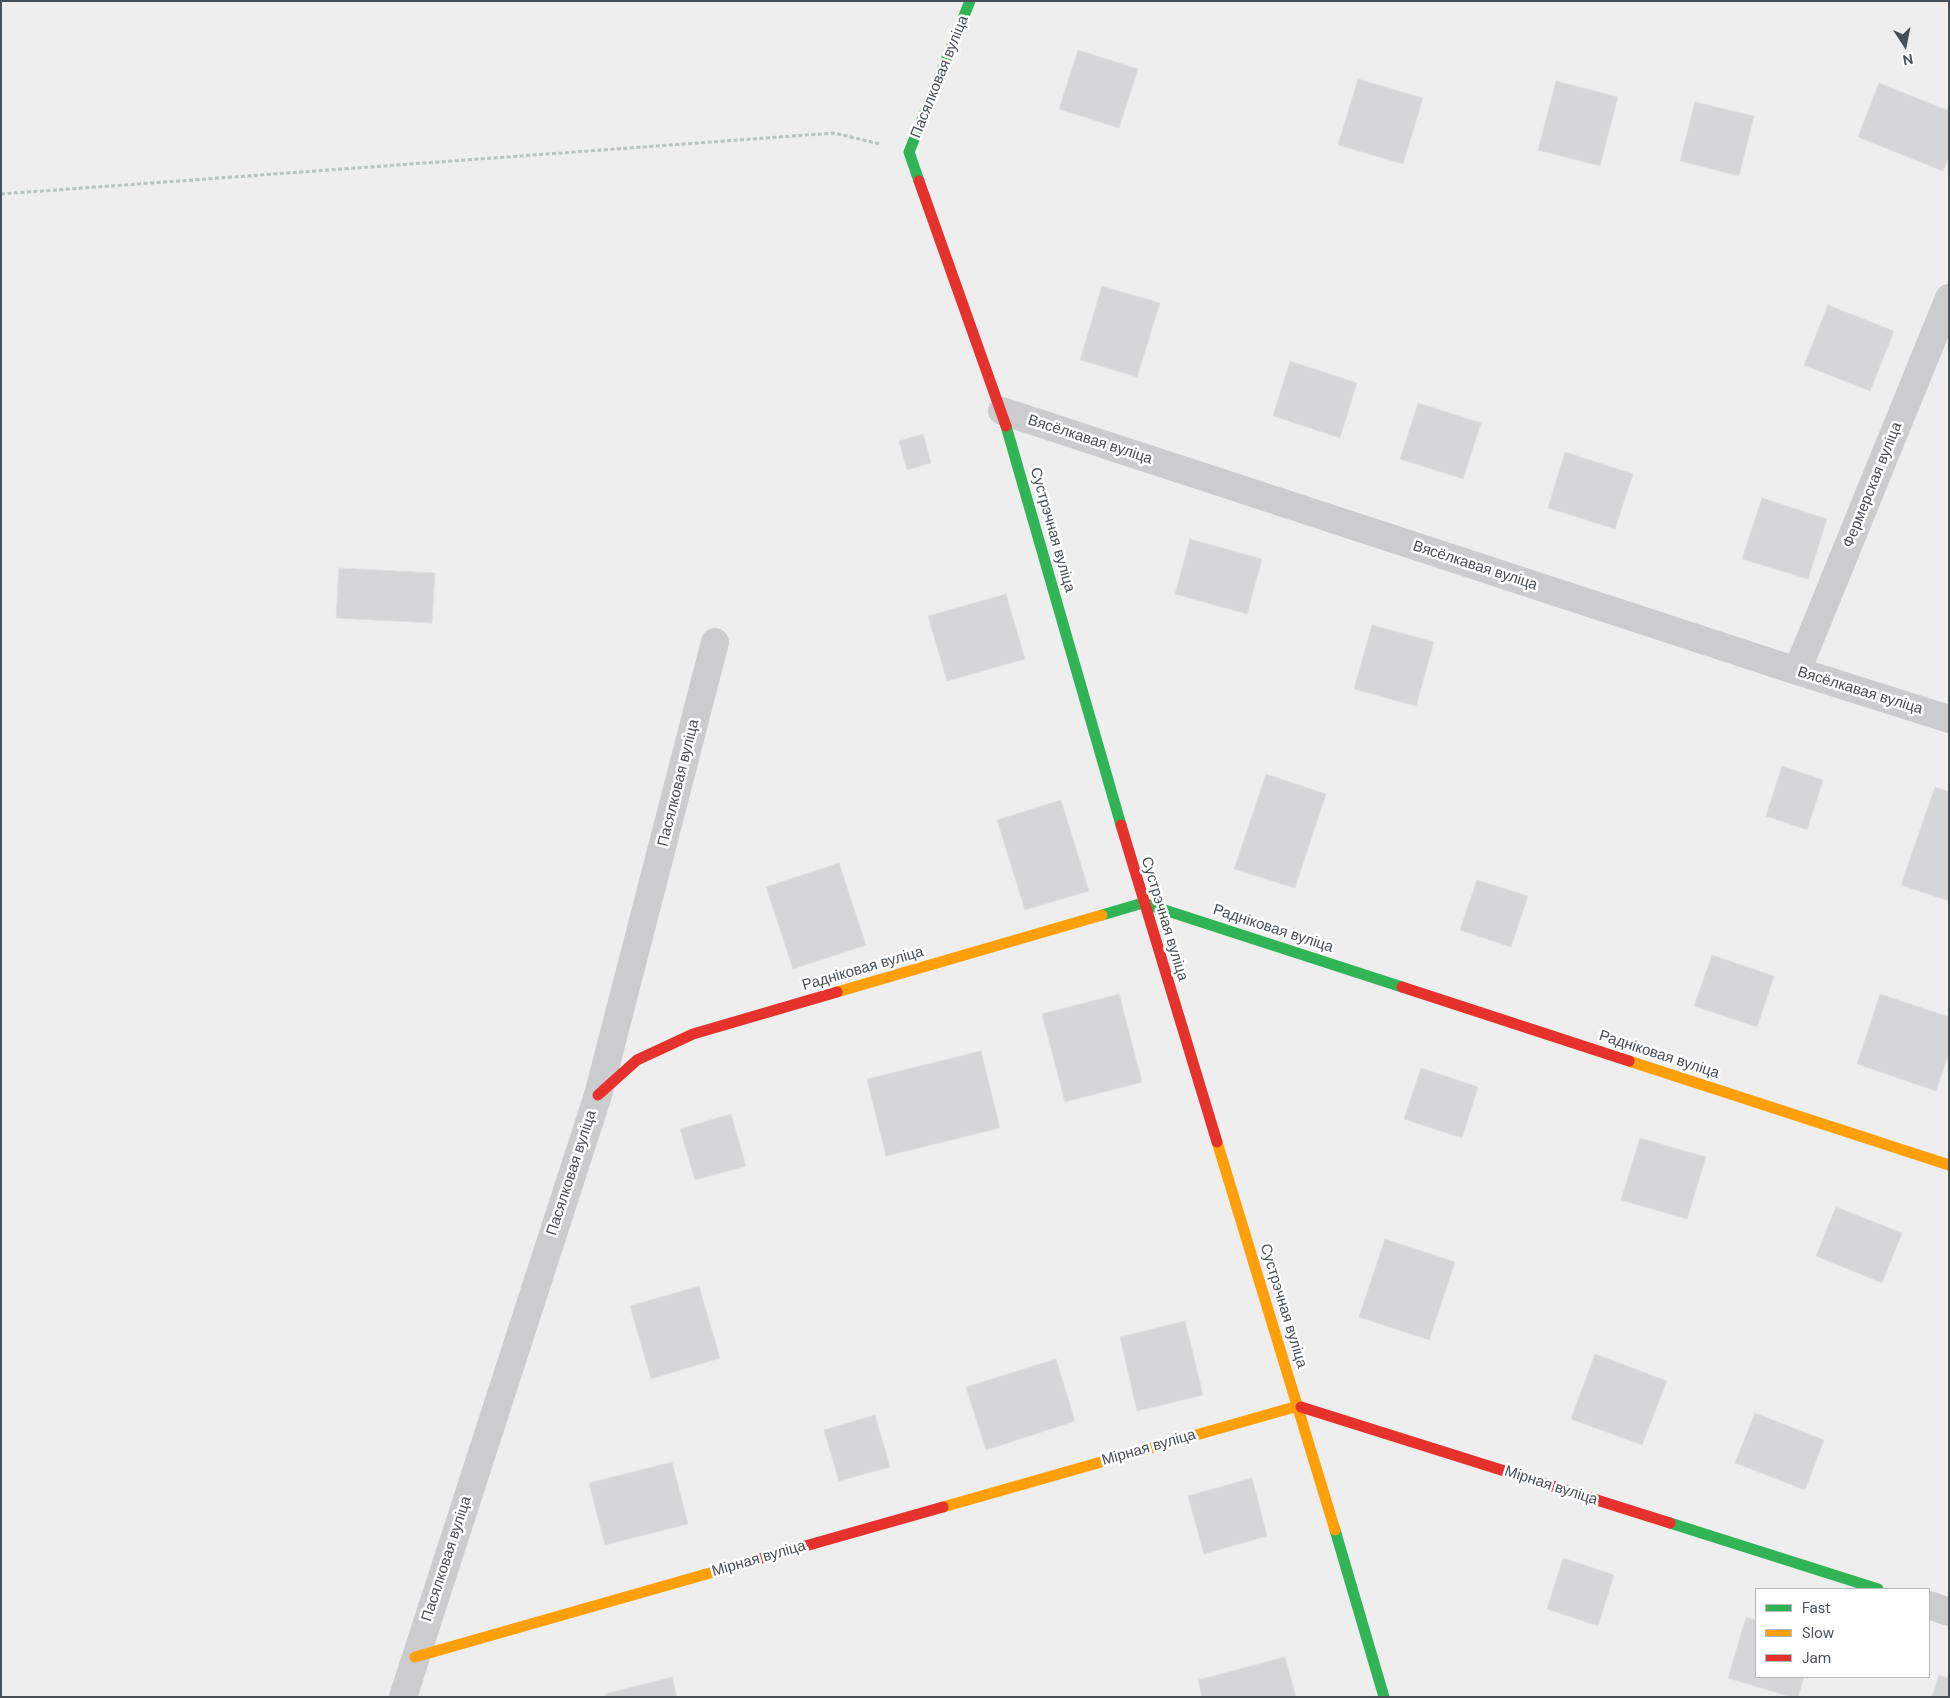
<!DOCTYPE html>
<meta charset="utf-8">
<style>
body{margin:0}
#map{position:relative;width:1950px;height:1698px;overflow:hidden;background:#eee;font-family:"DM Sans",sans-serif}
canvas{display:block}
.frame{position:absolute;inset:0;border:2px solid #474f57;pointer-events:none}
.legend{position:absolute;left:1755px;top:1588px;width:175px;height:90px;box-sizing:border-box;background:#fff;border:1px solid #b5b9bc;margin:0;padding:6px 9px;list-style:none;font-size:15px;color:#474f57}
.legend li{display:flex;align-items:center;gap:10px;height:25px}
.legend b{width:25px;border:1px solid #b5b9bc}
.north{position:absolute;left:1880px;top:20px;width:50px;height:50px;-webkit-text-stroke:4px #fff;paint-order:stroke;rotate:169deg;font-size:14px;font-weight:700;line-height:20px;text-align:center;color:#474f57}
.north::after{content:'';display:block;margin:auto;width:18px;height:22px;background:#474f57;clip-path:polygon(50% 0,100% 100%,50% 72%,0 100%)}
</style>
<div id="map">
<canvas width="1950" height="1698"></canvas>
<div class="frame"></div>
<ul class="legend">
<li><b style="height:6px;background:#30b455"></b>Fast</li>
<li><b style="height:6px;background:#ff9f0a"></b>Slow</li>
<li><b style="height:6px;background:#e5322d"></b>Jam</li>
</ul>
<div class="north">N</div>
</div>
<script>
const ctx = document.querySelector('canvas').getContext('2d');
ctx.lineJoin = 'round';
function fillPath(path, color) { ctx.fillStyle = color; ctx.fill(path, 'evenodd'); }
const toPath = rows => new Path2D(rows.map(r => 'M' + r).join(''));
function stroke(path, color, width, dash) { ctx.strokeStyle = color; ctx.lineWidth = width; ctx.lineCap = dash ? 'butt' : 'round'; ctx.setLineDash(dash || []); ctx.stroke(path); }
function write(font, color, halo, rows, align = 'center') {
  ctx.font = font + ' "DM Sans",sans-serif'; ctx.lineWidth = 5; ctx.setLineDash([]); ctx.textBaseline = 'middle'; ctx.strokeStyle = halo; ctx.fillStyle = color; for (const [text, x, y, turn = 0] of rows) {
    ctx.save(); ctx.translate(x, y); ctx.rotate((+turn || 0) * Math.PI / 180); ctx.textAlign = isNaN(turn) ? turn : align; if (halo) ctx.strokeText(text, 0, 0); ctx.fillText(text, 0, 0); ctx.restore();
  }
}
const building = toPath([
 [1078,50,1138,69,1119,128,1059,109,1078,50],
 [1358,79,1423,98,1403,164,1338,145,1358,79],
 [1556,81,1618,97,1600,166,1538,150,1556,81],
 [1879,83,1949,111,1949,156,1943,171,1858,137,1879,83],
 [1695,102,1754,116,1739,176,1680,161,1695,102],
 [1102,286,1160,303,1137,377,1080,360,1102,286],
 [1828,305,1894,331,1870,391,1804,365,1828,305],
 [1290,361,1357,383,1340,438,1273,416,1290,361],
 [1418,403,1481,423,1463,479,1400,459,1418,403],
 [923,434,931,463,907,470,899,441,923,434],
 [1565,452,1633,474,1615,529,1548,508,1565,452],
 [1762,498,1827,519,1808,579,1742,559,1762,498],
 [1190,539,1262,559,1247,614,1175,594,1190,539],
 [339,568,435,573,432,623,336,618,339,568],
 [1006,594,1025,659,947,681,928,616,1006,594],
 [1372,625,1434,642,1416,706,1354,689,1372,625],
 [1782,766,1823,780,1807,830,1766,816,1782,766],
 [1266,774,1326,794,1295,888,1234,869,1266,774],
 [1935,787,1949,792,1949,901,1901,885,1935,787],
 [1061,800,1089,891,1025,910,997,820,1061,800],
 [839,863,866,945,793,969,766,887,839,863],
 [1477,880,1528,896,1511,947,1460,930,1477,880],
 [1712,955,1774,976,1757,1027,1694,1006,1712,955],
 [1119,994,1142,1082,1065,1102,1042,1014,1119,994],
 [1880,994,1949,1017,1949,1053,1936,1091,1857,1064,1880,994],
 [981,1051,1000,1128,886,1156,867,1079,981,1051],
 [1421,1068,1478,1087,1462,1138,1404,1119,1421,1068],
 [731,1114,746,1166,695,1180,680,1129,731,1114],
 [1640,1138,1706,1157,1687,1219,1621,1200,1640,1138],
 [1836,1207,1902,1233,1882,1283,1816,1256,1836,1207],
 [1385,1239,1455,1262,1429,1340,1359,1317,1385,1239],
 [699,1286,720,1358,651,1379,630,1306,699,1286],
 [1185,1321,1203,1395,1137,1411,1120,1337,1185,1321],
 [1595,1354,1667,1381,1642,1445,1571,1419,1595,1354],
 [1056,1359,1075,1421,986,1450,966,1387,1056,1359],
 [1755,1413,1824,1440,1805,1490,1735,1463,1755,1413],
 [875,1415,890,1467,839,1481,824,1430,875,1415],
 [672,1462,688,1524,605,1545,589,1483,672,1462],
 [1252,1478,1267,1536,1204,1554,1188,1496,1252,1478],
 [1563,1558,1614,1575,1598,1626,1547,1609,1563,1558],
 [1746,1617,1756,1620,1756,1677,1804,1677,1798,1697,1791,1697,1728,1678,1746,1617],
 [1285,1657,1296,1697,1202,1697,1198,1680,1285,1657],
 [1939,1675,1949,1679,1949,1697,1932,1697,1939,1675],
 [672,1677,677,1697,605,1697,605,1694,672,1677]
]);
fillPath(building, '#d5d6d8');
stroke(building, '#dfdfe0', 1);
stroke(toPath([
 [1,194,834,133,880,144]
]), '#b8c2bf', 3, [4, 2.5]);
stroke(toPath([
 [1002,411,1797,671,1949,719],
 [1797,671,1949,298],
 [1929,1605,1949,1612],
 [403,1697,598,1095,715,642]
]), '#caccce', 28);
stroke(toPath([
 [919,181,909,152,970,1],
 [1006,426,1121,825],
 [1102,915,1143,903,1402,987],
 [1670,1523,1878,1589],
 [1335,1530,1384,1697]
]), '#30b455', 11);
stroke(toPath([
 [837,992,1102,915],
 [1629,1061,1949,1165],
 [1217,1142,1335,1530],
 [943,1507,1298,1406,1301,1407],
 [415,1657,724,1569]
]), '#ff9f0a', 11);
stroke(toPath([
 [919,181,1006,426],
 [1121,825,1217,1142],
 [1402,987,1629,1061],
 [598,1095,637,1060,693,1034,837,992],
 [1301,1407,1670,1523],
 [724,1569,943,1507]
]), '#e5322d', 11);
write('15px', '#474f57', '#fff', [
 ["Пасялковая вуліца",940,77,-68],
 ["Вясёлкавая вуліца",1090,440,18],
 ["Фермерская вуліца",1873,485,-68],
 ["Сустрэчная вуліца",1052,530,74],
 ["Вясёлкавая вуліца",1475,566,18],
 ["Вясёлкавая вуліца",1860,691,17],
 ["Пасялковая вуліца",679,783,-76],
 ["Сустрэчная вуліца",1164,919,73],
 ["Радніковая вуліца",1273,929,18],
 ["Радніковая вуліца",863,969,-16],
 ["Радніковая вуліца",1659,1055,18],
 ["Пасялковая вуліца",572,1173,-72],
 ["Сустрэчная вуліца",1283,1306,73],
 ["Мірная вуліца",1149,1448,-16],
 ["Мірная вуліца",1551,1486,18],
 ["Пасялковая вуліца",447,1559,-72],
 ["Мірная вуліца",759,1559,-16]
]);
</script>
